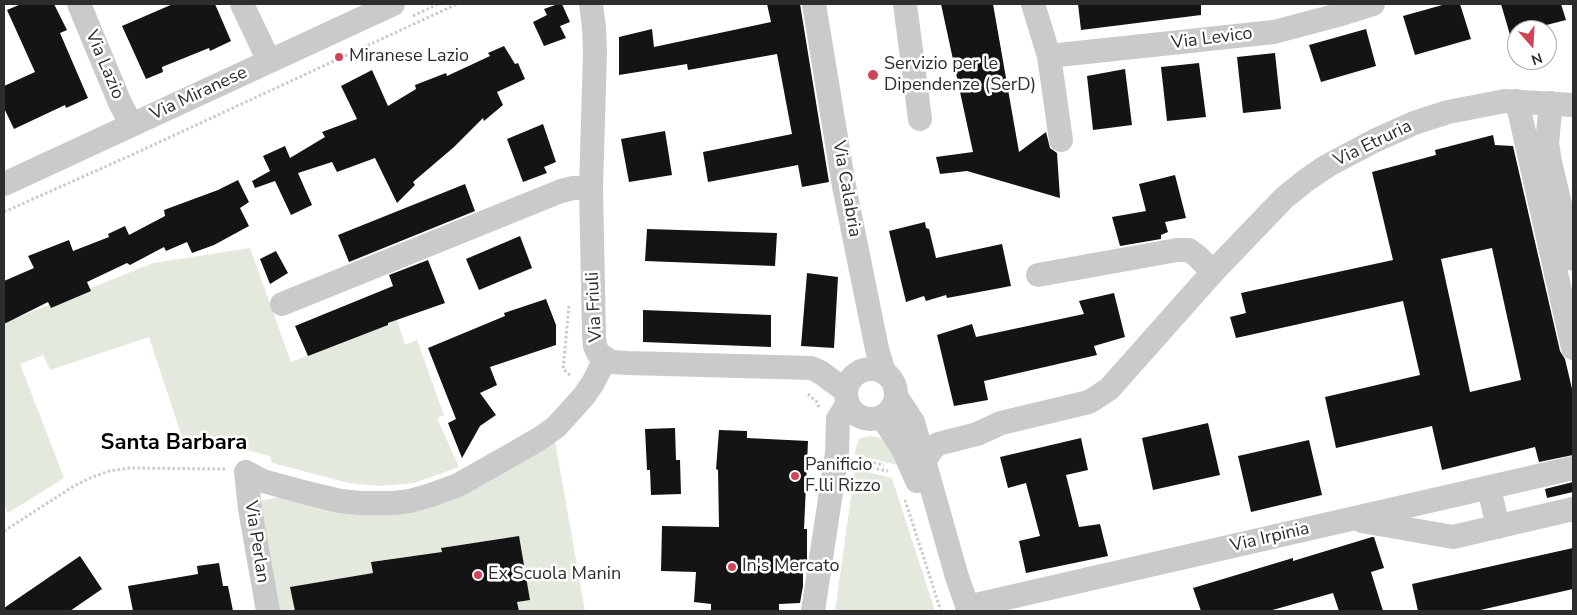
<!DOCTYPE html>
<style>
body{margin:0}
#map{position:relative;width:1577px;height:615px;overflow:hidden;background:#fff;font-family:"Nunito Sans",sans-serif}
canvas{display:block}
.frame{position:absolute;inset:0;border:5px solid #2d2d2d;pointer-events:none}
.north{position:absolute;left:1507px;top:20px;width:50px;height:50px;box-sizing:border-box;background:#fff;border:1px solid #ababab;border-radius:50%;rotate:161deg;font-size:14px;font-weight:700;line-height:20px;text-align:center;color:#2d2d2d}
.north::after{content:'';display:block;margin:auto;width:18px;height:22px;background:#cf4557;clip-path:polygon(50% 0,100% 100%,50% 72%,0 100%)}
</style>
<div id="map">
<canvas width="1577" height="615"></canvas>
<div class="frame"></div>
<div class="north">N</div>
</div>
<script>
const ctx = document.querySelector('canvas').getContext('2d');
ctx.lineJoin = 'round';
function fillPath(path, color) { ctx.fillStyle = color; ctx.fill(path, 'evenodd'); }
const toPath = rows => new Path2D(rows.map(r => 'M' + r).join(''));
function stroke(path, color, width, dash) { ctx.strokeStyle = color; ctx.lineWidth = width; ctx.lineCap = dash ? 'butt' : 'round'; ctx.setLineDash(dash || []); ctx.stroke(path); }
function write(font, color, halo, rows, align = 'center') {
  ctx.font = font + ' "Nunito Sans",sans-serif'; ctx.lineWidth = 5; ctx.setLineDash([]); ctx.textBaseline = 'middle'; ctx.strokeStyle = halo; ctx.fillStyle = color; for (const [text, x, y, turn = 0] of rows) {
    ctx.save(); ctx.translate(x, y); ctx.rotate((+turn || 0) * Math.PI / 180); ctx.textAlign = isNaN(turn) ? turn : align; if (halo) ctx.strokeText(text, 0, 0); ctx.fillText(text, 0, 0); ctx.restore();
  }
}
fillPath(toPath([
 [250,248,291,362,397,320,405,345,417,340,444,415,437,418,459,467,414,483,379,486,349,483,272,463,270,456,220,443,184,443,149,337,50,370,43,355,20,364,64,478,8,513,4,504,4,323,153,263],
 [870,436,881,438,885,441,901,466,854,454,859,439],
 [555,441,585,611,519,611,517,602,530,600,518,536,441,548,446,573,411,556,371,562,373,573,291,587,295,611,279,611,259,501,284,496,346,512],
 [855,469,892,478,935,611,835,611]
]), '#e4e9dd');
fillPath(toPath([
 [21,4,54,4,67,30,60,33,88,98,66,108,65,105,14,129,4,108,4,86,35,72,7,10],
 [173,4,215,4,231,41,210,51,209,48,162,67,163,72,146,79,122,26],
 [558,4,562,4,570,22,560,26,566,38,544,46,533,22,547,15,544,9],
 [767,4,800,4,829,182,802,187,798,165,708,182,703,152,792,134,777,54,688,70,687,64,619,75,619,37,652,29,654,47,771,22],
 [941,4,993,4,1019,152,1046,132,1050,148,1057,153,1060,198,967,171,940,174,936,157,973,152],
 [1078,4,1201,4,1201,15,1081,30],
 [1446,4,1460,4,1471,39,1415,55,1403,16],
 [1501,4,1561,4,1566,20,1527,30,1517,30,1517,33,1510,35],
 [1366,29,1376,66,1321,82,1309,45],
 [504,46,515,64,518,63,525,79,497,92,503,105,484,121,483,118,454,147,413,182,415,185,397,203,375,158,337,172,332,162,298,173,312,205,291,215,275,181,255,188,252,181,270,171,263,156,285,146,290,158,325,137,322,132,357,119,341,86,372,70,388,106,416,89,415,85,446,73,447,76,490,56,488,53],
 [1275,53,1281,109,1243,113,1237,57],
 [1199,63,1206,117,1167,121,1161,67],
 [1125,69,1132,125,1093,130,1087,76],
 [543,124,556,162,544,167,547,173,523,182,507,139],
 [665,131,672,175,629,182,621,139],
 [1493,135,1495,145,1513,146,1560,351,1565,359,1573,393,1573,455,1539,462,1535,447,1442,470,1432,426,1336,448,1325,397,1420,375,1403,301,1236,338,1230,317,1246,313,1241,293,1393,260,1372,172,1436,155,1435,150],
 [1492,248,1521,380,1470,392,1441,259],
 [1175,175,1186,218,1165,222,1168,232,1161,235,1161,239,1120,246,1112,217,1146,211,1139,184],
 [238,180,249,202,240,208,249,226,214,245,192,253,187,242,166,251,164,247,130,265,127,263,87,282,91,291,51,308,48,302,4,324,4,281,34,268,28,256,69,240,73,251,109,237,108,234,125,226,129,235,165,216,164,210,218,190],
 [465,184,475,211,349,262,338,235],
 [925,222,926,228,929,229,936,258,1002,244,1011,286,947,298,946,295,926,301,924,296,906,302,889,231],
 [647,229,777,233,775,266,645,261],
 [520,236,532,268,479,290,466,259],
 [276,251,288,273,270,284,260,259],
 [428,260,445,303,388,323,388,325,308,356,295,326,393,286,389,275],
 [807,273,838,277,834,348,801,346],
 [1114,293,1125,337,1094,346,1097,355,984,381,988,400,954,406,937,335,972,324,976,337,1084,314,1079,301],
 [546,299,556,325,556,345,490,367,497,385,480,393,496,415,480,426,462,458,448,423,456,419,428,348,505,316,504,313],
 [643,310,771,315,771,347,643,342],
 [1208,423,1220,475,1153,490,1142,438],
 [675,428,676,460,680,460,681,494,651,495,650,470,647,470,645,429],
 [719,430,747,431,747,438,808,441,804,529,807,529,807,562,803,562,803,586,800,603,779,604,779,611,711,611,711,604,694,602,696,572,661,571,662,526,719,527,718,470,716,469],
 [1081,438,1088,470,1066,475,1079,527,1100,524,1108,556,1026,573,1019,541,1040,536,1026,483,1008,488,1000,457],
 [1309,440,1322,495,1251,512,1238,456],
 [1573,482,1573,492,1547,498,1545,489],
 [519,536,530,600,517,602,519,611,295,611,290,587,373,573,371,562,442,552,441,548],
 [1372,537,1374,537,1384,568,1371,572,1383,611,1339,611,1333,593,1269,611,1201,611,1193,588,1293,558,1293,561],
 [1573,548,1573,589,1476,611,1418,611,1412,584],
 [80,556,102,589,70,611,4,611,4,608],
 [219,563,223,586,228,586,233,611,133,611,128,586,198,574,197,566]
]), '#141414');
stroke(toPath([
 [413,16,438,4],
 [4,212,138,152,457,4],
 [569,306,563,369,571,376],
 [808,394,817,402,819,408],
 [859,459,884,465],
 [857,465,888,471],
 [905,500,941,611],
 [4,531,74,486,90,478,109,471,130,468,226,469]
]), '#cacaca', 3, [2.5, 2.5]);
stroke(toPath([
 [79,4,120,103,131,124],
 [242,4,269,61],
 [591,4,594,28,595,53,591,188,594,336,595,346,598,353,611,362,628,363,811,368,820,372,846,391],
 [814,4,844,186,877,349,884,372],
 [905,4,920,119],
 [1033,4,1049,56,1061,140],
 [1049,56,1274,32,1338,15,1373,4],
 [1517,101,1573,348],
 [1551,103,1547,143,1550,162,1573,259],
 [4,184,393,4],
 [1038,275,1177,250,1189,250,1197,256,1213,272],
 [282,304,561,191,573,188,591,188],
 '846 394a25 25 0 1 1 50 0a25 25 0 1 1-50 0Z',
 [896,396,913,422,957,577,969,611],
 [882,417,903,449,917,481],
 [924,462,932,449,938,444,977,434,1001,423,1089,402,1109,389,1213,272,1284,198,1305,181,1327,166,1374,141,1414,123,1448,112,1505,101,1573,105],
 [246,472,263,481,307,493,340,501,360,503,394,503,410,501,431,495,458,485,499,462,539,439,556,427,584,396,593,383,605,359],
 [246,472,250,509,268,611],
 [1489,488,1498,527],
 [1362,521,1453,537,1573,509],
 [967,607,1573,468],
 [813,611,837,453,838,419,848,403]
]), '#cacaca', 24);
for (const [x, y, r, color] of [
 [339,57,5,"#cf4557"],
 [873,75,6,"#cf4557"],
 [795,476,5,"#cf4557"],
 [732,567,5,"#cf4557"],
 [478,575,5,"#cf4557"]
]) { const dot = new Path2D(); dot.arc(x, y, r, 0, 2 * Math.PI); ctx.fillStyle = color; ctx.fill(dot); stroke(dot, '#fff', 2); }
write('18px', '#2d2d2d', '#fff', [
 ["Via Levico",1212,39,-7],
 ["Via Lazio",104,65,67],
 ["Via Miranese",199,94,-25],
 ["Via Etruria",1373,144,-26],
 ["Via Calabria",846,189,80],
 ["Via Friuli",595,307,-93],
 ["Via Irpinia",1270,538,-13],
 ["Via Perlan",256,542,81]
]);
write('18px', '#2d2d2d', '#fff', [
 ["Miranese Lazio",349,57],
 ["Servizio per le",884,65],
 ["Dipendenze (SerD)",884,86],
 ["Panificio",805,466],
 ["F.lli Rizzo",805,487],
 ["In's Mercato",742,567],
 ["Ex Scuola Manin",488,575]
], 'left');
write('bold 22px', '#000', '#fff', [
 ["Santa Barbara",174,444]
]);
</script>
